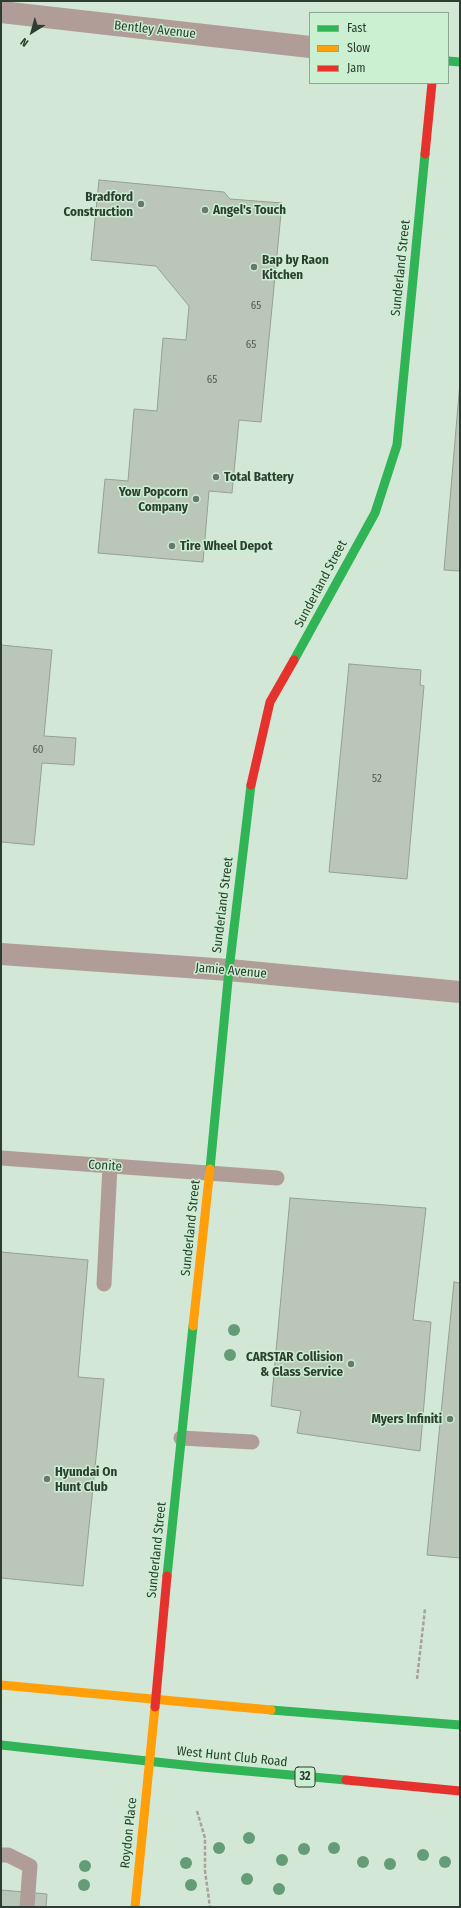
<!DOCTYPE html>
<style>
body{margin:0}
#map{position:relative;width:461px;height:1908px;overflow:hidden;background:#d3e7d7;font-family:"Fira Sans Condensed",sans-serif}
canvas{display:block}
.frame{position:absolute;inset:0;border:2px solid #2e3d31;pointer-events:none}
.legend{position:absolute;left:309px;top:12px;width:140px;height:72px;box-sizing:border-box;background:#cbefd1;border:1px solid #8ca891;margin:0;padding:5px 7px;list-style:none;font-size:12px;color:#2e3d31}
.legend li{display:flex;align-items:center;gap:8px;height:20px}
.legend b{width:20px;border:1px solid #8ca891}
.north{position:absolute;left:12px;top:12px;width:40px;height:40px;-webkit-text-stroke:3px #cbefd1;paint-order:stroke;rotate:217deg;font-size:11px;font-weight:700;line-height:16px;text-align:center;color:#2e3d31}
.north::after{content:'';display:block;margin:auto;width:14px;height:18px;background:#2e3d31;clip-path:polygon(50% 0,100% 100%,50% 72%,0 100%)}
</style>
<div id="map">
<canvas width="461" height="1908"></canvas>
<div class="frame"></div>
<ul class="legend">
<li><b style="height:5px;background:#30b455"></b>Fast</li>
<li><b style="height:5px;background:#ff9f0a"></b>Slow</li>
<li><b style="height:5px;background:#e5322d"></b>Jam</li>
</ul>
<div class="north">N</div>
</div>
<script>
const ctx = document.querySelector('canvas').getContext('2d');
ctx.lineJoin = 'round';
function fillPath(path, color) { ctx.fillStyle = color; ctx.fill(path, 'evenodd'); }
const toPath = rows => new Path2D(rows.map(r => 'M' + r).join(''));
function stroke(path, color, width, dash) { ctx.strokeStyle = color; ctx.lineWidth = width; ctx.lineCap = dash ? 'butt' : 'round'; ctx.setLineDash(dash || []); ctx.stroke(path); }
function write(font, color, halo, rows, align = 'center') {
  ctx.font = font + ' "Fira Sans Condensed",sans-serif'; ctx.lineWidth = 3; ctx.setLineDash([]); ctx.textBaseline = 'middle'; ctx.strokeStyle = halo; ctx.fillStyle = color; for (const [text, x, y, turn = 0] of rows) {
    ctx.save(); ctx.translate(x, y); ctx.rotate((+turn || 0) * Math.PI / 180); ctx.textAlign = isNaN(turn) ? turn : align; if (halo) ctx.strokeText(text, 0, 0); ctx.fillText(text, 0, 0); ctx.restore();
  }
}
const building = toPath([
 [99,180,224,192,230,199,282,203,261,422,239,420,232,493,209,491,203,562,98,553,105,479,128,481,134,409,157,411,163,338,186,340,189,306,156,266,91,260,99,180],
 [460,382,460,571,444,570,460,382],
 [1,645,52,650,44,736,76,738,74,765,42,763,34,845,1,842,1,645],
 [349,664,421,670,420,685,424,686,407,879,329,872,349,664],
 [290,1198,426,1208,413,1320,431,1322,420,1451,297,1433,301,1411,271,1406,290,1198],
 [1,1252,88,1260,78,1377,104,1379,83,1586,1,1578,1,1252],
 [454,1282,460,1283,460,1558,427,1555,454,1282],
 [1,1890,47,1894,46,1907,1,1907,1,1890]
]);
fillPath(building, '#bac7b8');
stroke(building, '#94a192', 1);
stroke(toPath([
 [417,1679,425,1609],
 [197,1811,205,1838,205,1871,210,1907]
]), '#a8a19a', 2.5, [4, 2]);
stroke(toPath([
 [1,1158,277,1178],
 [104,1284,110,1166],
 [181,1438,252,1442],
 [1,1855,8,1855,30,1866,27,1907]
]), '#b19d97', 15);
stroke(toPath([
 [1,12,310,47],
 [1,954,229,970,460,992]
]), '#b19d97', 22);
stroke(toPath([
 [448,61,460,62],
 [294,660,375,513,397,445,425,154],
 [210,1169,229,970,251,785],
 [167,1576,193,1326],
 [271,1710,460,1725],
 [1,1745,202,1767,346,1780]
]), '#30b455', 9);
stroke(toPath([
 [193,1326,210,1169],
 [1,1685,271,1710],
 [135,1907,155,1707]
]), '#ff9f0a', 9);
stroke(toPath([
 [425,154,432,83],
 [251,785,270,702,294,660],
 [155,1707,167,1576],
 [346,1780,460,1791]
]), '#e5322d', 9);
ctx.fillStyle = '#649c77';
for (const [x, y] of [
 [234,1330],
 [230,1355],
 [249,1838],
 [219,1848],
 [334,1848],
 [304,1849],
 [423,1855],
 [282,1860],
 [363,1862],
 [445,1862],
 [186,1863],
 [390,1864],
 [85,1866],
 [247,1879],
 [84,1885],
 [191,1885],
 [279,1889]
]) { ctx.beginPath(); ctx.arc(x, y, 6, 0, 2 * Math.PI); ctx.fill(); }
for (const [x, y, r, color] of [
 [141,204,4,"#68786b"],
 [205,210,4,"#68786b"],
 [254,267,4,"#68786b"],
 [216,477,4,"#68786b"],
 [196,499,4,"#68786b"],
 [172,546,4,"#68786b"],
 [351,1364,4,"#68786b"],
 [450,1419,4,"#68786b"],
 [47,1479,4,"#68786b"]
]) { const dot = new Path2D(); dot.arc(x, y, r, 0, 2 * Math.PI); ctx.fillStyle = color; ctx.fill(dot); stroke(dot, '#cbefd1', 1.5); }
write('11px', '#516053', null, [
 ["65",256,306],
 ["65",251,345],
 ["65",212,380],
 ["60",38,750],
 ["52",377,779]
]);
for (const [x, y, w] of [
 [305,1777,20]
]) { const box = new Path2D(); box.roundRect(x - w / 2, y - 10, w, 20, 3); ctx.fillStyle = '#cbefd1'; ctx.fill(box); stroke(box, '#2e3d31', 1); }
write('bold 12px', '#2e3d31', null, [
 ["32",305,1777]
]);
write('13px', '#2e3d31', '#cbefd1', [
 ["Bentley Avenue",155,30,6],
 ["Sunderland Street",401,268,-84],
 ["Sunderland Street",321,584,-62],
 ["Sunderland Street",223,905,-83],
 ["Jamie Avenue",231,971,5],
 ["Conite",105,1166,4],
 ["Sunderland Street",191,1228,-84],
 ["Sunderland Street",157,1550,-84],
 ["West Hunt Club Road",232,1757,6],
 ["Roydon Place",129,1833,-84]
]);
write('bold 13px', '#2e3d31', '#cbefd1', [
 ["Bradford",133,197,"right"],
 ["Construction",133,212,"right"],
 ["Angel's Touch",213,210],
 ["Bap by Raon",262,260],
 ["Kitchen",262,275],
 ["Total Battery",224,477],
 ["Yow Popcorn",188,492,"right"],
 ["Company",188,507,"right"],
 ["Tire Wheel Depot",180,546],
 ["CARSTAR Collision",343,1357,"right"],
 ["& Glass Service",343,1372,"right"],
 ["Myers Infiniti",442,1419,"right"],
 ["Hyundai On",55,1472],
 ["Hunt Club",55,1487]
], 'left');
</script>
